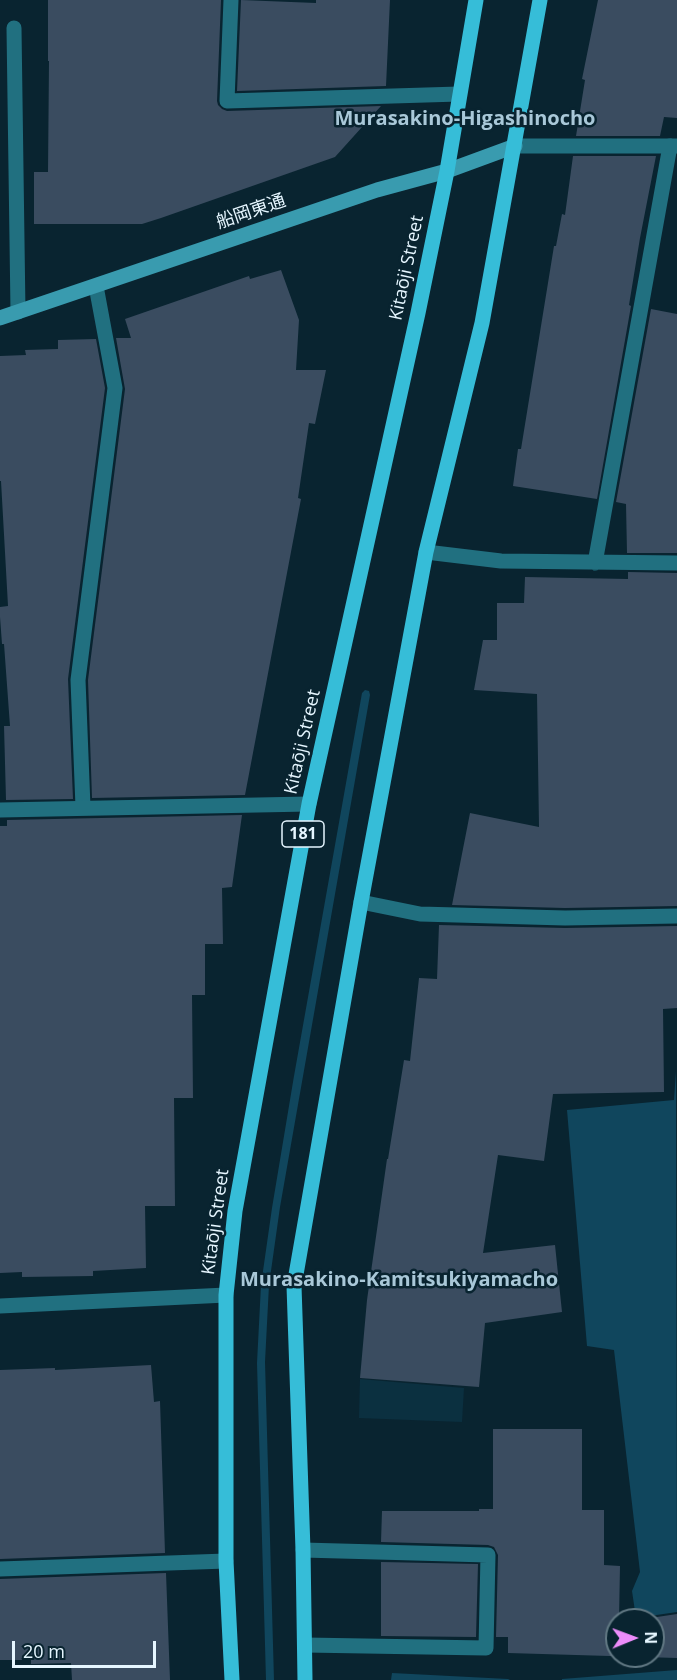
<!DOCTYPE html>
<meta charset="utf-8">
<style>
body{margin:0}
#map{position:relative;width:677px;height:1680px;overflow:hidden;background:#092430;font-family:"Open Sans",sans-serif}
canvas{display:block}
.north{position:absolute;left:605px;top:1608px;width:60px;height:60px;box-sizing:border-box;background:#092430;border:2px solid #617883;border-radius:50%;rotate:89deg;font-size:16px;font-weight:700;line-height:24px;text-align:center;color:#e6f6ff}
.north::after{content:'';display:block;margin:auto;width:21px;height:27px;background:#ec8cfa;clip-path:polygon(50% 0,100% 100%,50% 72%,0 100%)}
.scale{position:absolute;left:12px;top:1641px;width:144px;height:27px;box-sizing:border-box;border:3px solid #e6f6ff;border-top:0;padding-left:8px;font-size:18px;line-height:21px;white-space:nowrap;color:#e6f6ff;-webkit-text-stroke:4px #092430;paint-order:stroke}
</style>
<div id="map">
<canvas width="677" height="1680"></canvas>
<div class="north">N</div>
<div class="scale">20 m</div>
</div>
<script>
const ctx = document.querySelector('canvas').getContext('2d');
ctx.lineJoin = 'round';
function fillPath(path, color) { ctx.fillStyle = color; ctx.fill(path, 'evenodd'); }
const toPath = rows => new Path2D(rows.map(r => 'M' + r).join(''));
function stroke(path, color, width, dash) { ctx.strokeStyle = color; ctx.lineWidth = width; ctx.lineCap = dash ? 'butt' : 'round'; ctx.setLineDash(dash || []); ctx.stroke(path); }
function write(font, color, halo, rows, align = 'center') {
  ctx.font = font + ' "Open Sans","Noto Sans JP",sans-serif'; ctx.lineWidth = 5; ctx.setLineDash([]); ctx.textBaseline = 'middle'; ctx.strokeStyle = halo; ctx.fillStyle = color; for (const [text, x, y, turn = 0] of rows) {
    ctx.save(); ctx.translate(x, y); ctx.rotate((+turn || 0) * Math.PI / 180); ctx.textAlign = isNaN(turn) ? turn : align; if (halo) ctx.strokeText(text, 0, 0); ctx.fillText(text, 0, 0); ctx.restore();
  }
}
fillPath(toPath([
 [360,1379,464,1388,462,1422,359,1418]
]), '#0b3040');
fillPath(toPath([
 [365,690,369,691,370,695,280,1207,269,1285,265,1362,274,1680,266,1680,257,1363,261,1285,272,1208,294,1076,362,693],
 [676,1071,677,1612,636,1618,632,1591,640,1572,614,1350,587,1346,567,1110,674,1100],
 [677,1670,677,1680,562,1680,562,1679],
 [392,1673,508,1679,510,1680,391,1680]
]), '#10465d');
fillPath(toPath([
 [48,0,221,0,217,101,218,105,222,109,227,111,381,106,335,157,161,218,142,224,34,224,34,172,48,172,49,61,48,61],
 [241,0,316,3,316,0,390,0,386,86,237,91],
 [598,0,677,0,677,118,664,117,660,136,576,136,585,80,582,79],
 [573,156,656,156,640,238,629,305,631,306,597,499,513,486,518,449,521,449,554,246,556,246,562,214,565,215],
 [281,270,299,320,296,370,326,370,315,424,309,423,298,498,301,499,245,795,92,798,88,680,125,389,116,338,131,338,125,319,249,276,250,279],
 [651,309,677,314,677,553,627,553,626,504,616,502],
 [96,339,105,388,68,679,73,799,6,800,4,726,10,726,4,644,2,644,0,617,0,607,8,606,1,481,0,481,0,356,26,355,25,350,58,349,58,340],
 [628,572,677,573,677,906,565,908,452,905,470,813,539,827,537,694,474,690,483,640,497,640,497,603,524,603,525,577,628,579],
 [242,815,232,887,222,888,223,944,205,944,205,995,192,995,193,1098,174,1098,175,1206,145,1206,146,1268,93,1271,93,1276,22,1277,22,1272,0,1273,0,826,7,826,7,820],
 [439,925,565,928,677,926,677,1008,663,1009,664,1092,553,1094,544,1161,498,1155,483,1253,555,1245,562,1312,485,1323,479,1387,360,1378,367,1300,387,1159,388,1159,404,1060,410,1061,419,978,437,979],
 [151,1365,154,1402,160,1401,165,1553,0,1559,0,1370,55,1368,55,1370],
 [493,1429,582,1429,582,1510,604,1510,604,1565,620,1566,619,1620,617,1620,617,1656,653,1656,653,1620,637,1620,677,1614,677,1658,508,1653,508,1637,496,1637,498,1555,494,1547,488,1545,381,1542,382,1511,479,1511,479,1509,493,1509],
 [381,1562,478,1564,476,1637,381,1636],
 [166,1573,170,1680,72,1680,71,1663,31,1664,31,1660,0,1660,0,1579]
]), '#3a4c60');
stroke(toPath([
 [231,0,227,101,459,94],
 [14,28,18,312],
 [426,552,501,561,677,563],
 [595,563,670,146],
 [83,807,78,680,115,388,96,286],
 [361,902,420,914,565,918,677,916],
 [303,1550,488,1555,486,1648,305,1645],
 [0,1569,226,1561]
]), '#217080', 15);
stroke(toPath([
 [515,146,677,146],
 [0,810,309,804],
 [0,1306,226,1295]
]), '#217080', 15);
stroke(toPath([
 [0,318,377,190,447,171,515,146]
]), '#399baf', 15);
stroke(toPath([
 [232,1680,226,1561,226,1295,235,1211,309,804,418,313,447,171,476,0],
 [305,1680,303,1550,294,1286,361,902,426,552,482,323,540,0]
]), '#36bdd8', 15);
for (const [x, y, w] of [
 [303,834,42]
]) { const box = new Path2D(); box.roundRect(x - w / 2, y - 13, w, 26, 4.5); ctx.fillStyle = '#092430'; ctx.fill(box); stroke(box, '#e6f6ff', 1.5); }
write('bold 16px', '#e6f6ff', null, [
 ["181",303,834]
]);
write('18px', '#e6f6ff', '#092430', [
 ["船岡東通",251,212,-19],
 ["Kitaōji Street",407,268,-78],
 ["Kitaōji Street",303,742,-77],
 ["Kitaōji Street",216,1222,-82]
]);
write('bold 20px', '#a9c8d8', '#092430', [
 ["Murasakino-Higashinocho",465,119],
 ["Murasakino-Kamitsukiyamacho",399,1280]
]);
</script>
